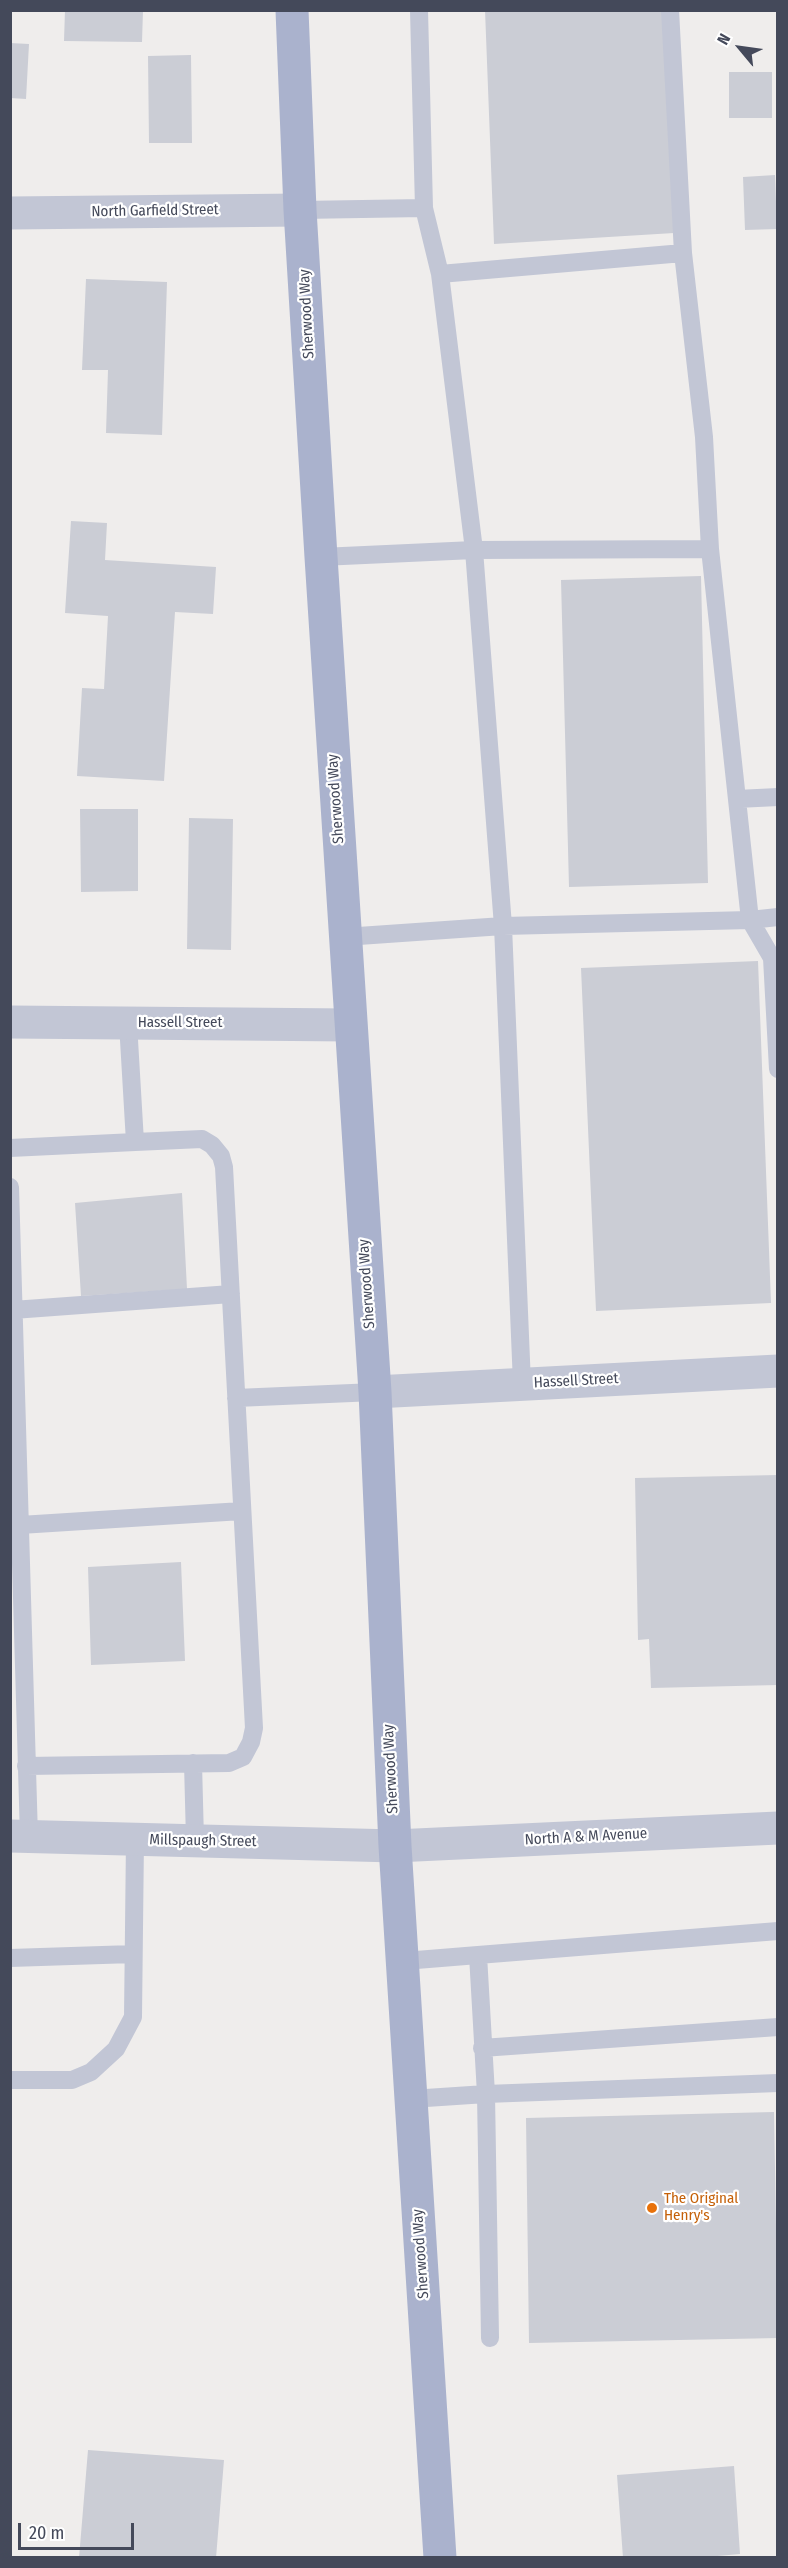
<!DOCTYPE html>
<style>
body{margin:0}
#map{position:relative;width:788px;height:2568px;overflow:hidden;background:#efedec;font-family:"Fira Sans Condensed",sans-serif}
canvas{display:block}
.frame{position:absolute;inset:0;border:12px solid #44495a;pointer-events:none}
.north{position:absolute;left:710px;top:18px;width:60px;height:60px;-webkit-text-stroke:4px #fff;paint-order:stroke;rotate:299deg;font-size:16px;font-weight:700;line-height:24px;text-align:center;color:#44495a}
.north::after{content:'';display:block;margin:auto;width:21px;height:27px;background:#44495a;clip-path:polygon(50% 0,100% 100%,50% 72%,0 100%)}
.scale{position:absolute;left:18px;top:2523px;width:116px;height:27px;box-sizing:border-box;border:3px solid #44495a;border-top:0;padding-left:8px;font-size:18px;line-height:21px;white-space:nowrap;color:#44495a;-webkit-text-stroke:4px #fff;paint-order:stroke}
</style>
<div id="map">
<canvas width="788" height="2568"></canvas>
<div class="frame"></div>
<div class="north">N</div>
<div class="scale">20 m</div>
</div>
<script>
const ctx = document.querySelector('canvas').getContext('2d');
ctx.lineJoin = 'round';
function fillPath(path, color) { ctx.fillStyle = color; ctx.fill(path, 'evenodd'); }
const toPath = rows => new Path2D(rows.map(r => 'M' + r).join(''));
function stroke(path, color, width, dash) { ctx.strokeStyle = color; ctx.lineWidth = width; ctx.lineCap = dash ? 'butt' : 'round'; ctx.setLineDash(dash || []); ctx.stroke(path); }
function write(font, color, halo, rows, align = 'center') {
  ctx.font = font + ' "Fira Sans Condensed",sans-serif'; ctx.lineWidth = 4.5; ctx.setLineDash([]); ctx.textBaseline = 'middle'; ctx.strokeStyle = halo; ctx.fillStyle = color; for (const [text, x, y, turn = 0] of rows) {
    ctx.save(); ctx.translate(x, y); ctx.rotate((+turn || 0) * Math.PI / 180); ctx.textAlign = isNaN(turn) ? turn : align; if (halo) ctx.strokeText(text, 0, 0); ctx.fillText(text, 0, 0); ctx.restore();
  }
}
fillPath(toPath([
 [65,10,143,10,142,42,64,41],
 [485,10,662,10,674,233,494,244],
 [10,43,29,44,26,99,10,98],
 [191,55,192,143,149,143,148,56],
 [729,72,772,72,772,118,729,118],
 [775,175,777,229,745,230,743,177],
 [86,279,167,282,162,435,106,433,108,370,82,370],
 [71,521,107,523,105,560,216,567,213,614,175,612,164,781,77,776,82,688,104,689,108,616,65,613],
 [701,576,708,883,569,887,561,580],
 [80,809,138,809,138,891,81,892],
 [189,818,233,819,231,950,187,949],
 [758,961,771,1303,596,1311,581,968],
 [182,1193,187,1289,81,1296,75,1203],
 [778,1475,778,1685,651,1688,649,1639,638,1640,635,1478],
 [181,1562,185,1661,91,1665,88,1567],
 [774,2112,778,2338,529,2343,526,2118],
 [88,2450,224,2460,216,2558,79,2558],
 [734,2466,740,2554,695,2558,623,2558,617,2475]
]), '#cbcdd5');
stroke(toPath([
 [419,10,424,208,440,274,474,550,503,926,522,1384],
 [670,10,683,253,704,437,710,549,750,920,772,958,778,1069],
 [300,210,424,208],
 [440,274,683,253],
 [321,557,474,550,710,549],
 [737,799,778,797],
 [344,937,503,926,750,920,778,917],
 [10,1148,135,1142,128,1023],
 [10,1187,29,1837],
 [13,1310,231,1294],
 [236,1398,375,1392],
 [20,1525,242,1511],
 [193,1763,195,1840],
 [26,1766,229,1763,243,1757,251,1742,254,1728,224,1167,221,1156,212,1145,202,1139,135,1142],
 [778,1931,478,1955,486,2094,778,2083],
 [10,1958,133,1954],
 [404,1961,478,1955],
 [482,2048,778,2027],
 [10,2080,72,2080,91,2072,116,2049,133,2017,135,1839],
 [411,2099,486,2094,490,2338]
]), '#c2c6d5', 18);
stroke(toPath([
 [10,1022,349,1025],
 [375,1392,778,1371],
 [10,1836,395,1846,778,1828]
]), '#c2c6d5', 33);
stroke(toPath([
 [10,213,300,210]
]), '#c2c6d5', 33);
stroke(toPath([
 [292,10,300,210,321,557,375,1392,395,1846,440,2558]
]), '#aab2cd', 33);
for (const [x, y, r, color] of [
 [652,2208,6,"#e8710a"]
]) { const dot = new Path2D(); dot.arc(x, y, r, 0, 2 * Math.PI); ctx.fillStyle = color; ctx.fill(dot); stroke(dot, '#fff', 2); }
write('15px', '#44495a', '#fff', [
 ["North Garfield Street",155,211,-1],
 ["Sherwood Way",307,314,-93],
 ["Sherwood Way",336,799,-94],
 ["Hassell Street",180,1023],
 ["Sherwood Way",367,1284,-94],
 ["Hassell Street",576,1381,-3],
 ["Sherwood Way",391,1769,-93],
 ["North A & M Avenue",586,1837,-3],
 ["Millspaugh Street",203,1841,1],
 ["Sherwood Way",421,2254,-94]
]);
write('15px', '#c56008', '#fff', [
 ["The Original",664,2199],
 ["Henry's",664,2216]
], 'left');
</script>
